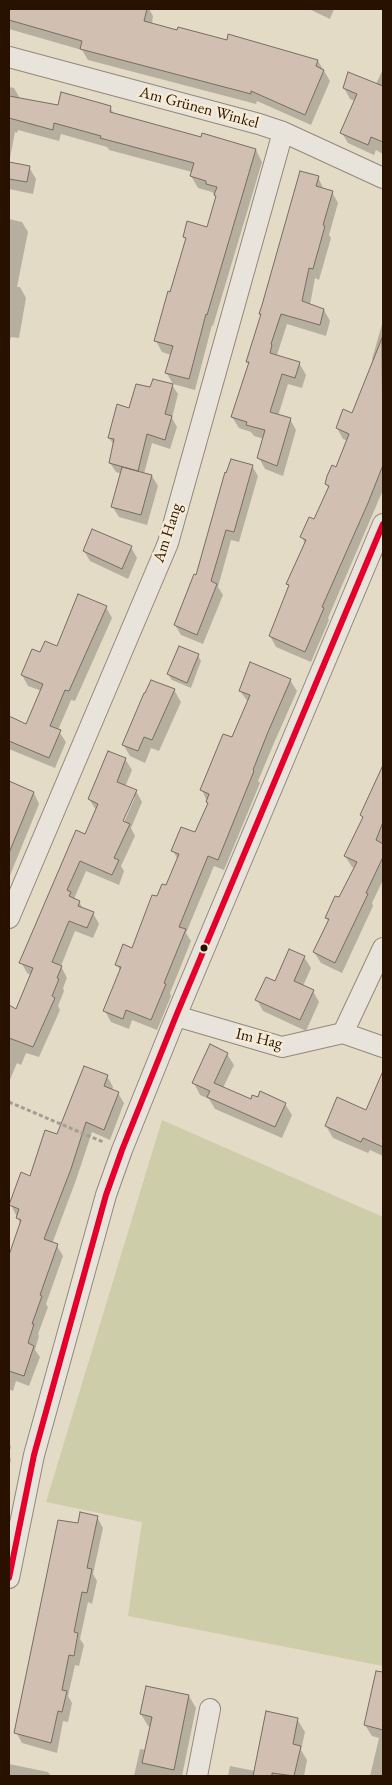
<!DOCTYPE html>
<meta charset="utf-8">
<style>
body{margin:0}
#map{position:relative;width:392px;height:1785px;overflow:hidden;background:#e4dbc7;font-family:"EB Garamond",serif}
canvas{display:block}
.frame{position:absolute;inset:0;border:10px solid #291100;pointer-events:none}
</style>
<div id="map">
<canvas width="392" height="1785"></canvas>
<div class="frame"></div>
</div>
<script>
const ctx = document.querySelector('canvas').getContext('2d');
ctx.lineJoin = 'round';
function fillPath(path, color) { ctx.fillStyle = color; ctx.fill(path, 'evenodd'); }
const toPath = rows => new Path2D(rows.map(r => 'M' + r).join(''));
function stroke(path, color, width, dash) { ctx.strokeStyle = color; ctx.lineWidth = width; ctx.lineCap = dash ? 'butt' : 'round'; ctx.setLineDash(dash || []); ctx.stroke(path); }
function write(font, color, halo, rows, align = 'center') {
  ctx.font = font + ' "EB Garamond",serif'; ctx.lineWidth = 5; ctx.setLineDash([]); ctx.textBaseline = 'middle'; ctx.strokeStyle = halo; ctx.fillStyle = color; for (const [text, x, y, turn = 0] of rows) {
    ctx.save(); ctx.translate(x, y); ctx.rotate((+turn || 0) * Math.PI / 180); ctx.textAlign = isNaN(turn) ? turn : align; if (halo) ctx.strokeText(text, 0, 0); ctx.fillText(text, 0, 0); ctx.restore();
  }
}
fillPath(toPath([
 [162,1120,383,1217,383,1666,128,1616,142,1522,46,1502]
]), '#cdcda9');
fillPath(toPath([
 [9,9,149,9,153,16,152,24,228,42,229,36,318,61,330,81,311,125,257,101,256,104,88,60,82,50,9,29],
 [309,9,334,9,330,19],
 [383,69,383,154,376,150,374,155,348,143,342,133,355,101,350,99,344,88,376,84],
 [9,87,14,88,21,100,59,107,110,107,114,114,202,138,256,150,262,162,213,326,212,325,195,390,173,384,166,372,171,355,162,352,156,341,186,241,184,237,208,229,217,198,216,196,212,192,198,188,191,176,192,172,109,150,107,147,61,134,59,141,18,130,17,133,15,132,9,163,29,167,36,179,33,194,9,189],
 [318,177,324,190,332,192,338,203,329,235,331,238,319,280,315,278,310,305,324,310,330,321,326,336,287,324,277,355,278,356,299,363,306,375,302,388,288,384,278,416,290,419,296,430,283,476,265,469,259,458,264,439,254,436,251,432,239,428,232,417,249,365,247,362],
 [9,219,22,222,28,232,17,287,20,287,26,298,19,338,11,337,9,343],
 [383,321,383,441,379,451,382,452,383,448,383,490,328,618,329,620,311,662,276,647,270,636,290,588,288,584,305,544,302,537,315,520,329,489,326,484,337,469,348,441,343,439,337,428,353,414,373,361,372,359],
 [172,385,178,394,172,418,177,427,170,449,152,443,144,474,152,476,158,486,147,525,119,517,112,506,122,474,116,472,110,463,114,445,109,438,130,409,151,389],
 [252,466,258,476,239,542,231,540,218,587,223,595,203,644,181,635,175,625,197,576],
 [131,547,137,558,128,579,90,561,84,551],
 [106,607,112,618,75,701,71,700,58,730,66,742,55,768,9,749,9,718,27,726,42,691,28,686,22,675,40,654,57,647],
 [198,655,201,661,191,688,172,680,168,674],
 [290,680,297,691,274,743,258,781,260,783,224,870,214,866,186,933,191,941,170,993,171,996,157,1030,132,1020,129,1029,111,1022,105,1011,121,972,117,965,133,949,157,898,167,887,178,860,173,851,196,834,208,804,202,790,232,739,248,702,240,691],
 [174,690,181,702,159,751,151,748,145,763,130,756,123,744],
 [125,759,132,770,125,787,136,791,142,802,131,828,135,836,121,866,124,871,119,885,86,871,74,899,79,902,84,910,93,913,99,924,93,938,75,931,61,966,67,978,63,988,64,991,58,1006,60,1010,39,1057,26,1053,21,1065,17,1063,9,1082,9,1007,17,1010,31,975,27,973,21,962,85,836,96,810,89,799],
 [133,797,135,797,122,827,120,826],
 [380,776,383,778,383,880,372,903,373,906,342,973,321,963,314,952,329,922,326,918,340,899,355,868,352,867,345,856,363,819,361,815],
 [13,785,34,793,39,804,9,878,9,795],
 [304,957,311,968,303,986,313,991,319,1002,306,1031,263,1011,257,1000],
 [227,1054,234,1065,223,1088,251,1101,285,1104,292,1115,282,1138,215,1109,209,1099,200,1095,194,1083],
 [383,1074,383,1156,370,1150,368,1153,333,1138,326,1126,367,1111],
 [107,1076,113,1087,112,1090,118,1093,124,1103,110,1140,92,1132,76,1180,52,1244,57,1246,63,1256,46,1304,48,1307,38,1334,39,1336,35,1350,40,1357,29,1386,16,1381,13,1391,9,1389,9,1328,10,1324,9,1323,9,1269,11,1263,9,1259,21,1225,11,1205,58,1136],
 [9,1443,11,1447,9,1454],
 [9,1455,11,1460,9,1467],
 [97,1517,103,1528,93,1574,97,1581,92,1604,88,1602,80,1639,84,1645,79,1666,75,1665,68,1696,72,1703,68,1722,63,1721,57,1753,22,1743,16,1732,79,1525],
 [372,1693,383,1695,383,1776,370,1776,379,1738,372,1736,365,1725],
 [189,1696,196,1708,182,1776,134,1776,140,1749,146,1750,151,1727,148,1726,141,1714],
 [297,1719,305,1732,301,1750,307,1760,304,1776,228,1776,230,1766,255,1771],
 [9,1764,48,1772,51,1776,9,1776]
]), '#0003');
const building = toPath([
 [9,9,147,9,144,21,177,30,178,27,227,40,228,34,318,60,316,66,324,70,305,115,251,91,251,94,80,49,82,41,9,20,9,9],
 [348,72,383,86,383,142,371,137,368,145,340,133,357,94,343,88,348,72],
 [61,92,111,106,110,112,201,137,202,133,256,149,207,315,206,314,189,379,165,373,173,346,154,341,168,291,170,292,186,238,183,237,187,221,207,227,216,196,214,195,217,187,206,184,206,181,190,176,194,163,100,138,101,136,54,123,53,130,9,118,9,96,58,105,61,92],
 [9,162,30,166,27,182,9,179,9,162],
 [300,171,319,176,316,186,333,191,323,225,325,226,313,269,309,268,302,301,324,309,320,325,281,314,271,344,272,345,270,353,300,362,295,378,282,374,270,412,291,418,277,466,257,458,265,430,246,425,247,422,231,417,249,362,246,362,261,314,259,314,262,305,300,171],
 [382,338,383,465,368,503,322,607,324,608,305,652,269,636,289,585,286,584,306,540,300,537,309,517,314,519,329,486,325,484,327,476,332,465,336,467,349,434,336,428,343,409,352,413,382,338],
 [153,379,173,384,165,414,172,416,165,440,147,434,138,471,109,463,114,439,108,438,117,404,129,408,136,384,150,387,153,379],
 [231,459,253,465,234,532,226,530,211,581,217,584,197,635,174,625,194,574,196,575,225,472,226,473,231,459],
 [122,467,152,475,141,515,111,507,122,467],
 [92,529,132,546,122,569,83,551,92,529],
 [78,594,107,606,69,691,65,690,50,726,61,730,49,758,9,741,9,716,26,724,43,684,21,675,32,649,40,652,45,641,57,646,78,594],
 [179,646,199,654,187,683,167,674,179,646],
 [250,662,291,679,268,732,253,770,254,771,218,860,208,856,179,927,186,929,164,983,166,984,151,1020,126,1010,123,1019,103,1011,121,967,115,965,123,944,132,948,152,895,157,896,162,884,166,885,179,854,171,851,181,827,195,832,208,803,206,802,209,794,200,790,223,734,232,737,250,695,239,691,250,662],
 [151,680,175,689,152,740,144,737,138,751,122,745,144,693,145,693,151,680],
 [108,751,126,758,117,782,137,790,123,821,130,824,114,858,119,860,112,875,80,861,67,890,71,892,69,896,80,901,78,906,94,912,87,928,69,921,52,962,62,966,57,978,59,979,52,996,55,998,33,1047,9,1038,9,1005,16,1009,33,968,19,963,76,830,85,834,98,804,88,799,108,751],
 [383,765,383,822,376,840,383,844,383,857,366,893,368,894,335,963,313,952,329,919,325,918,335,896,339,897,357,862,344,856,363,817,360,815,383,765],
 [9,781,34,792,9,853,9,781],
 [289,949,305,956,294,981,314,990,300,1020,255,1000,266,977,275,981,289,949],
 [210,1044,228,1053,214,1083,251,1099,252,1095,258,1097,260,1091,286,1103,275,1127,207,1097,210,1091,192,1083,210,1044],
 [84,1066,108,1075,104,1086,119,1092,104,1130,86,1122,71,1169,44,1239,58,1244,40,1295,42,1296,32,1324,34,1324,28,1343,34,1346,24,1376,9,1371,9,1255,21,1220,16,1218,19,1209,9,1205,21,1172,30,1176,45,1130,57,1134,84,1066],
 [383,1071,383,1147,363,1138,361,1142,325,1126,337,1097,366,1110,383,1071],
 [80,1512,98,1516,87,1568,92,1569,87,1593,82,1592,74,1632,78,1633,74,1656,69,1655,62,1690,67,1691,62,1712,58,1711,51,1743,14,1733,58,1520,78,1523,80,1512],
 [376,1671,383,1672,383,1730,364,1725,376,1671],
 [146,1686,189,1695,174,1770,142,1763,152,1717,140,1714,146,1686],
 [266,1711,298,1718,293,1744,301,1746,294,1776,272,1773,272,1776,253,1776,266,1711]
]);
fillPath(building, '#d1bfb2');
stroke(building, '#766d61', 1);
const minor = toPath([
 [9,57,259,124,283,132,383,178],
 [9,918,168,543,283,132],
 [176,1016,282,1047,343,1033,383,1047],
 [343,1033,383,948],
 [9,1578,34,1455,106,1195,122,1150,176,1016,383,524],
 [197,1776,210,1709]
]);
stroke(minor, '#91887b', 22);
stroke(toPath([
 [9,1102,103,1142]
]), '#a39d94', 3, [4, 2.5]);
stroke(minor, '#e9e4db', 20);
stroke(toPath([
 [9,1578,34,1455,106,1195,122,1150,176,1016,383,524]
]), '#e4002b', 6);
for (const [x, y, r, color] of [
 [204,948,4.5,"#291100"]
]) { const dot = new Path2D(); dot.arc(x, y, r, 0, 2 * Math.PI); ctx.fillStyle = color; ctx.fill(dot); stroke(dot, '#f5ead3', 2); }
write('16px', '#291100', '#f5ead3', [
 ["Am Grünen Winkel",199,108,15],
 ["Am Hang",168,533,-72],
 ["Im Hag",259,1039,13]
]);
</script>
